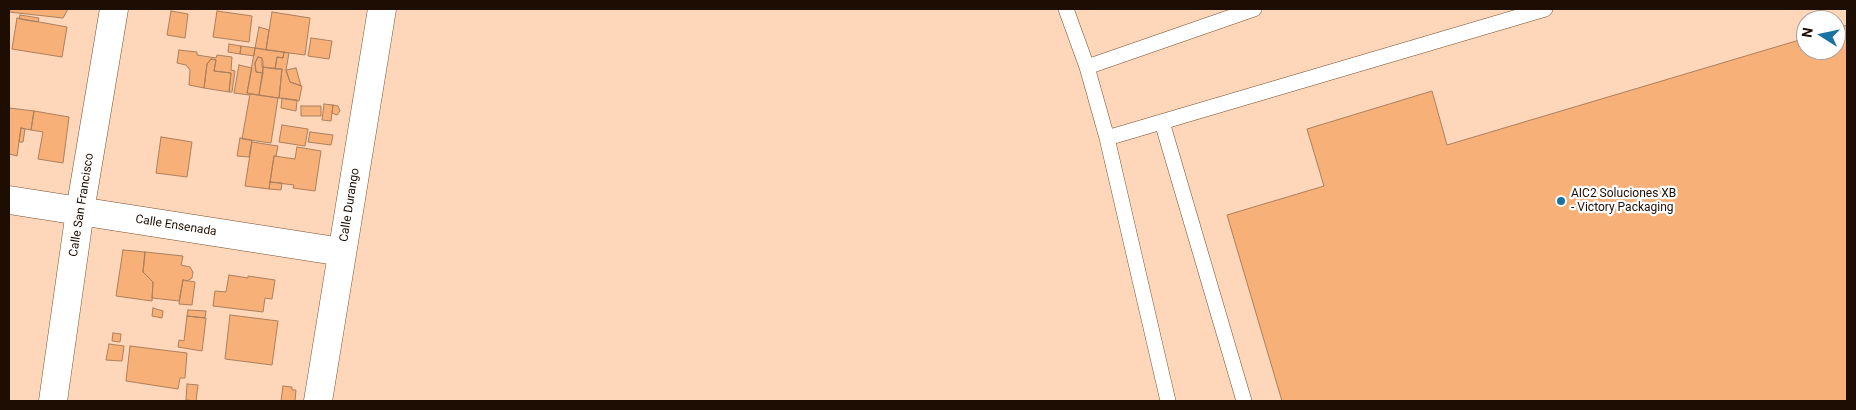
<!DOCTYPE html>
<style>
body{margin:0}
#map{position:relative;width:1856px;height:410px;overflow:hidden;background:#fed6b9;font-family:Roboto,sans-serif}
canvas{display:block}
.frame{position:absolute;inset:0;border:10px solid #1e0d02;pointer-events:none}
.north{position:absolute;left:1796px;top:10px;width:50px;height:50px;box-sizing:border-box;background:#fff;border:1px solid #a59e9a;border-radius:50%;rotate:280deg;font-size:14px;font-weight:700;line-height:20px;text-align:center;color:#1e0d02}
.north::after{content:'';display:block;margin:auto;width:18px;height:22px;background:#1973a2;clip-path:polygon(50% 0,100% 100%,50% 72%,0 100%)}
</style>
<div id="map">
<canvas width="1856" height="410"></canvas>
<div class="frame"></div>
<div class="north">N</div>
</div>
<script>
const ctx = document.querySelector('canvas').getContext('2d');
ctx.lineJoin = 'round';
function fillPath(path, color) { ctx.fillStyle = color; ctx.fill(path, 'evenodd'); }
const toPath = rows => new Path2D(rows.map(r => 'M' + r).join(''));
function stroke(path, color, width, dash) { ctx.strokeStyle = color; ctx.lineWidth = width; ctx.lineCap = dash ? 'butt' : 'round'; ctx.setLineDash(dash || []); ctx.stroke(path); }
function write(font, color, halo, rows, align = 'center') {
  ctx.font = font + ' Roboto,sans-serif'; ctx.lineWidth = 4.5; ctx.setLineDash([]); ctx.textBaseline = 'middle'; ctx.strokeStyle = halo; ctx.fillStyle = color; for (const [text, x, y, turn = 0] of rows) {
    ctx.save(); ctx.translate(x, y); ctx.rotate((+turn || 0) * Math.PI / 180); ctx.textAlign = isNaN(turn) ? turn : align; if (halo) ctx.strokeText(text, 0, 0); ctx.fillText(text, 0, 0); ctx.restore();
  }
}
const building = toPath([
 [9,9,68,9,63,18,9,12,9,9],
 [171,11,188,14,185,38,167,35,171,11],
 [217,11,252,16,249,42,213,37,217,11],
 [272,12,310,18,305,55,266,50,272,12],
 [20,15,39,18,38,22,19,19,20,15],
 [17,18,67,27,62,57,12,49,17,18],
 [1847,25,1847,401,1282,401,1227,215,1324,186,1307,129,1432,91,1447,145,1806,38,1806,50,1836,50,1836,29,1847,25],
 [259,27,269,30,266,50,255,48,259,27],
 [311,38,332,41,329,59,308,56,311,38],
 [229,44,241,46,240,54,228,52,229,44],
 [241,46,255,48,254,56,240,54,241,46],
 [255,48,284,52,283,58,277,57,275,69,262,67,262,58,258,57,255,63,256,72,263,73,259,95,247,93,255,48],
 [179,50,197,52,197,55,216,58,217,55,232,57,231,70,235,71,232,92,229,92,231,73,214,71,216,60,211,59,207,64,204,88,189,85,190,70,186,65,177,63,179,50],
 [284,52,289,53,286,70,290,82,302,86,299,101,279,98,282,69,275,69,277,57,283,58,284,52],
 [258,57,262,58,263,62,263,73,256,72,255,63,258,57],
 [211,59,216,60,214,71,231,73,229,92,204,88,207,64,211,59],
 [239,65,252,68,247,93,249,95,234,93,239,65],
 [263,67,282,69,279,98,259,95,263,67],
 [296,68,301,86,290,82,286,70,296,68],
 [250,94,278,98,271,143,242,139,250,94],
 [282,98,297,100,296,111,281,108,282,98],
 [324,104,333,105,331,121,322,120,324,104],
 [333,105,338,106,340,111,337,115,332,113,333,105],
 [301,106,321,106,321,116,301,116,301,106],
 [9,108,34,111,31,130,21,128,17,156,9,154,9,108],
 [34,111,69,117,63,163,38,159,43,132,31,130,34,111],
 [282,125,308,129,305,146,279,142,282,125],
 [21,128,25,129,23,142,19,142,21,128],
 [310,132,333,135,331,145,308,142,310,132],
 [161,137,192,142,187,177,156,173,161,137],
 [240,138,252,140,249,157,237,156,240,138],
 [252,142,278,146,276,156,274,156,269,189,245,186,252,142],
 [297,147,321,151,315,191,293,188,294,185,270,182,274,156,295,159,297,147],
 [270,182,282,183,281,190,269,189,270,182],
 [123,250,145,252,143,272,153,282,152,301,116,296,123,250],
 [145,252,183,256,181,265,190,267,193,272,192,278,187,281,183,280,179,301,152,298,153,282,143,272,145,252],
 [229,275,248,278,248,276,275,280,272,299,265,298,263,312,213,306,215,291,226,292,229,275],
 [183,280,195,282,192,305,179,304,183,280],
 [153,308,163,311,162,318,152,316,153,308],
 [188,310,206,311,205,318,187,316,188,310],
 [230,315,278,321,272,365,225,359,230,315],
 [187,316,206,318,202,351,178,347,179,340,184,341,187,316],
 [113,333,121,334,120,342,112,341,113,333],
 [109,344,124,346,122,361,106,360,109,344],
 [130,346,187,353,185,378,180,378,178,389,126,381,130,346],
 [187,384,198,385,196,401,186,400,187,384],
 [283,386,292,387,292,390,296,390,295,401,281,401,283,386]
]);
fillPath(building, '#f8b079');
stroke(building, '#ac7f5c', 1);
const service = toPath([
 [1066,9,1087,67,1107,138,1168,401],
 [1087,67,1254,9],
 [1162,122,1244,401],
 [1107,138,1545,9]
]);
const minor = toPath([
 [9,200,342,252],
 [53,401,80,211,114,9],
 [318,401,382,9]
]);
stroke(service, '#7a502f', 16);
stroke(minor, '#7a502f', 29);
stroke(service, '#fff', 15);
stroke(minor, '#fff', 28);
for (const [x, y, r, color] of [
 [1561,201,5,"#1973a2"]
]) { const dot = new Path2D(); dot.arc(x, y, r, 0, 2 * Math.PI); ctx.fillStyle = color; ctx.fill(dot); stroke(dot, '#fff', 2); }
write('12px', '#1e0d02', '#fff', [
 ["AIC2 Soluciones XB",1571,194],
 ["- Victory Packaging",1571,208]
], 'left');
write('12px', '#1e0d02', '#fff', [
 ["Calle San Francisco",82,205,-81],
 ["Calle Durango",350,205,-81],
 ["Calle Ensenada",176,226,9]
]);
</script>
